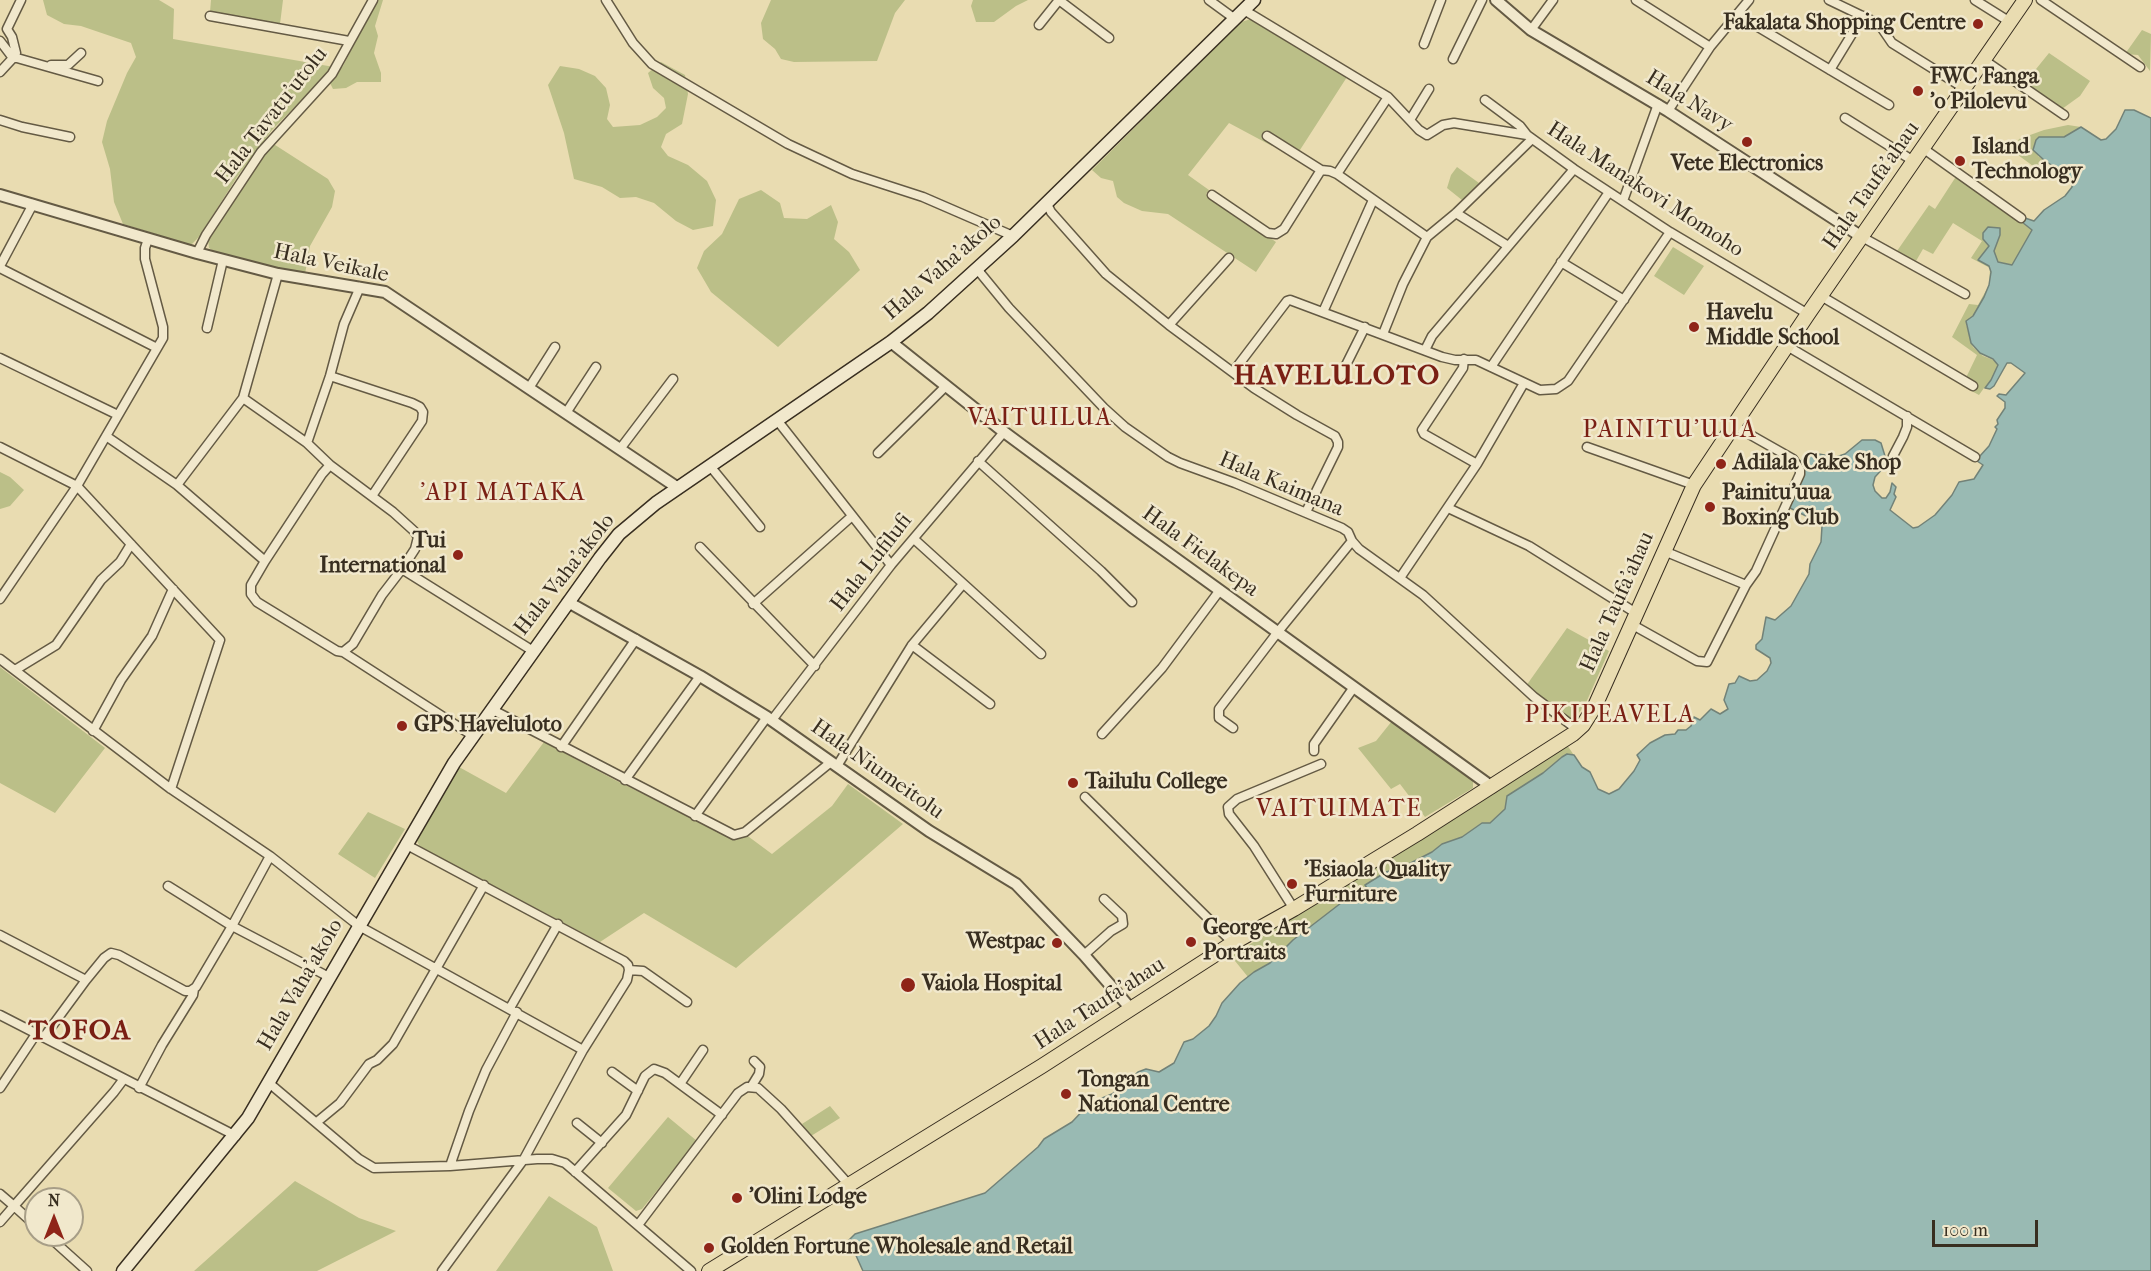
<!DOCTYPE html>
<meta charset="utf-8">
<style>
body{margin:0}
#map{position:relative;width:2151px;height:1271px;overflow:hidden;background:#e9dcb1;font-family:"IM FELL French Canon",serif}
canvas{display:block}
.north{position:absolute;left:24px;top:1187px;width:60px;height:60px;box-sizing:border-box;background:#f1e8cc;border:2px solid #a79e87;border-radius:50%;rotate:0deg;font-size:16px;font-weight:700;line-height:24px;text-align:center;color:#382e20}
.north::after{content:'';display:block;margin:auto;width:21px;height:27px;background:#8f2418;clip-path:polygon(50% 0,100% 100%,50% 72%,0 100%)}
.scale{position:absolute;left:1932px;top:1220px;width:106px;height:27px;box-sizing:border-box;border:3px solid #382e20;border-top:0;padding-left:8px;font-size:18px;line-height:21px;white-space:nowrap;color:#382e20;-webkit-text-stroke:4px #f1e8cc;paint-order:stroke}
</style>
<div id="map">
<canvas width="2151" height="1271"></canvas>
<div class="north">N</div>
<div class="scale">100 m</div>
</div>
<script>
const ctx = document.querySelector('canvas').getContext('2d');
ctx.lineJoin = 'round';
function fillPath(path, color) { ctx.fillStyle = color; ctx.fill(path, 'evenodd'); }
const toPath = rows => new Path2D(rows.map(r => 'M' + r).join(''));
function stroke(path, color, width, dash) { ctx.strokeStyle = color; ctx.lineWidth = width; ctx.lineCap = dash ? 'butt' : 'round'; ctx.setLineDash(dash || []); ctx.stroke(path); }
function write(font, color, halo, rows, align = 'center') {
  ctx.font = font + ' "IM FELL French Canon",serif'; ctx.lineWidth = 5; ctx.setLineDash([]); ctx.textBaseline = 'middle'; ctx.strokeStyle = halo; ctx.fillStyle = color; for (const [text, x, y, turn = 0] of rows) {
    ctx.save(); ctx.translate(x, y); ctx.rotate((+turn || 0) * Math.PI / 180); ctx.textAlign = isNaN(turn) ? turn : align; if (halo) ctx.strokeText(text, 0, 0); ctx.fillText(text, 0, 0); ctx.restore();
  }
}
fillPath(toPath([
 [43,0,159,0,174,9,173,39,334,67,272,130,237,177,199,237,191,245,123,224,114,202,110,169,102,142,107,121,127,73,136,57,131,43,81,26,64,24,47,15],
 [211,0,283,0,280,24,210,12],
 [377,0,383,0,375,26,378,36,374,53,381,73,381,82,357,82,346,88,333,89,329,81,343,66],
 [771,0,905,0,895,13,877,61,794,62,781,59,775,49,763,39,761,23],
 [973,0,1028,0,1016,6,994,22,976,22,971,6],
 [1251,19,1347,77,1298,153,1275,140,1272,146,1229,123,1188,175,1209,190,1206,194,1276,242,1256,272,1168,214,1142,211,1124,203,1117,197,1113,181,1101,178,1092,170,1241,22],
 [2142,30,2151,34,2150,71,2138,55,2125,54],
 [2049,53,2090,81,2080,96,2062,109,2013,78,2032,74],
 [661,62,685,75,688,94,682,124,666,134,661,147,668,156,688,165,707,181,716,200,713,226,693,230,676,221,654,203,636,197,620,198,602,187,574,179,564,133,548,85,560,66,579,69,595,76,606,88,610,105,607,119,613,127,640,125,657,117,666,108,664,98,653,88,648,73],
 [2068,125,2081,127,2064,137,2043,137,2038,156,2048,162,2045,165,2041,167,2033,166,2018,155,2016,145,2019,139,2044,130],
 [272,143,328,179,335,191,332,207,310,246,305,274,216,253,209,248,208,239],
 [1457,167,1479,183,1462,200,1447,188,1451,175],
 [1957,175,2008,211,2032,230,2012,265,1998,262,1999,289,1975,312,1973,316,1966,324,1973,347,1983,356,1996,361,1998,365,1988,389,1984,388,1979,395,1962,386,1977,355,1952,337,1969,304,1978,305,1989,285,1990,268,1971,258,1982,241,1953,223,1933,254,1923,249,1916,261,1897,251,1929,205,1935,209],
 [761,190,780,203,784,218,807,219,831,205,838,222,834,239,849,252,860,270,778,347,711,292,697,268,704,251,722,234,739,199],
 [1673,247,1704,266,1684,295,1654,276],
 [0,472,10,477,24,490,10,506,0,509],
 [1567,628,1609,651,1585,705,1578,714,1570,718,1537,696,1526,686],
 [0,667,105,748,55,813,0,783],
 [1392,721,1473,780,1473,788,1425,817,1400,784,1391,789,1358,748,1376,741],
 [544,742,613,779,728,836,745,834,772,854,832,806,848,784,903,824,736,968,644,913,600,942,420,847,417,841,459,767,506,793],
 [1567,745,1582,767,1505,809,1490,823,1479,825,1462,837,1442,844,1432,852,1401,868,1386,872,1366,884,1368,890,1365,895,1360,899,1354,897,1270,963,1248,977,1231,956,1497,791],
 [368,812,405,829,375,878,338,854],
 [830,1106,840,1118,811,1136,802,1124],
 [668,1117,697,1141,642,1209,636,1211,608,1188],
 [295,1181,359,1218,396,1231,317,1271,194,1271],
 [549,1196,597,1227,613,1271,496,1271]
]), '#bbbf88');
const water = toPath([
 [2125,110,2134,110,2151,118,2151,1271,863,1271,849,1240,855,1234,985,1193,1038,1147,1044,1139,1072,1122,1090,1103,1112,1094,1138,1072,1146,1069,1159,1072,1174,1063,1184,1042,1193,1039,1209,1026,1216,1016,1222,1003,1240,983,1254,972,1270,963,1293,940,1341,903,1353,896,1360,898,1368,890,1365,885,1386,872,1401,868,1432,852,1442,844,1462,837,1482,823,1490,823,1505,809,1507,796,1543,773,1562,757,1567,754,1574,755,1582,767,1590,772,1598,789,1609,794,1619,789,1634,771,1640,760,1637,755,1650,743,1665,735,1675,734,1678,730,1686,730,1691,726,1694,717,1700,720,1711,709,1720,714,1728,709,1724,700,1729,684,1735,683,1739,676,1750,681,1757,680,1767,671,1771,663,1770,658,1756,649,1756,645,1762,639,1766,617,1775,620,1791,606,1809,574,1810,564,1821,542,1822,526,1815,518,1808,517,1788,507,1803,467,1800,462,1804,457,1813,453,1836,457,1845,454,1862,440,1875,440,1881,443,1885,456,1886,465,1875,477,1873,485,1875,491,1882,498,1886,498,1890,492,1892,483,1896,487,1894,494,1896,497,1890,510,1913,528,1918,527,1935,515,1952,495,1959,482,1974,479,1983,465,1977,461,1979,457,1989,446,1997,429,1995,427,1998,424,1997,420,2005,408,2005,402,1997,396,1999,394,2006,395,2025,373,2011,363,2007,363,1994,386,1990,389,1985,388,1991,380,1998,365,1993,359,1980,353,1971,343,1966,321,1973,316,1984,297,1989,285,1991,272,1989,266,1978,260,1989,246,1983,239,1983,233,1988,227,2000,228,2000,235,1994,251,1998,262,2012,265,2032,230,2022,222,2025,218,2034,221,2044,210,2065,196,2072,187,2072,179,2044,160,2033,150,2036,140,2039,137,2064,137,2081,127,2101,140,2106,139,2116,129,2125,110]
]);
fillPath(water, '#99bab3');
stroke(water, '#728278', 1.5);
const minor = toPath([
 [606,0,633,43,652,64,788,144,852,174,923,197,1013,236],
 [1059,0,1109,38],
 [1209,0,1235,19],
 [1636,0,1710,47],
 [1829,0,1879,24,1892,43,1964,88],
 [1975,0,2010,22],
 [2041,0,2140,67],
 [1244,10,1388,97,1419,130,1427,135,1443,125,1454,123,1527,135,1574,169,1670,232,1808,314],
 [1738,15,1889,105],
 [210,16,349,41],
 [1039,25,1059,0],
 [1531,30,1553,0],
 [0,41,13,58,16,53,12,37,7,29,21,0],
 [1424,44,1441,0],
 [1453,59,1482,0],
 [1984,60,2064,115],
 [51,65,68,65,81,53],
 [1830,70,1863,16],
 [0,72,13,58,17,58,98,81],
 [1485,100,1520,126,1527,135],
 [1668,111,1710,47,1749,0],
 [1845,118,1915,162],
 [0,120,22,127,70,137],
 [1410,120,1429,89],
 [1267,136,1321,170,1330,171,1337,174,1427,237],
 [1924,149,2021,218],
 [1337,174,1388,97],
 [1212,195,1268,233,1276,234,1284,229,1321,170],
 [1623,201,1658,104],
 [1047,204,1051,212,1106,274,1169,325,1254,388,1297,415,1335,436,1338,442,1338,447,1306,512],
 [1456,213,1508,246],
 [1862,237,1965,294],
 [197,253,206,235,261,152,332,74,373,0],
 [1561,262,1624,300],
 [0,266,33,204],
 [0,268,157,348],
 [977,269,1009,308,1104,408,1125,427,1168,457,1180,463,1235,483,1342,528,1348,532,1352,541,1359,549,1423,595,1534,697,1578,730],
 [278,274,243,398,307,443,330,376,344,324,360,287],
 [1821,296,1973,386],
 [1323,312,1373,200],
 [1169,325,1229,258],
 [207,328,223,260],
 [1383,334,1403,284,1427,237,1456,213,1532,139],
 [1787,346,1975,457],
 [1425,350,1432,336,1574,169],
 [0,358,118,415],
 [1464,359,1463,368,1422,430,1424,434,1477,464],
 [1491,367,1609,192],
 [1233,372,1287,301,1290,300,1442,357,1455,360,1476,360,1540,390,1556,389,1568,381,1670,232],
 [1341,375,1365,327],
 [330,376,412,403,420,407,423,412,422,421,372,496],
 [529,388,555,347],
 [566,413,596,367],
 [777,420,891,565],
 [106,436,177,485,265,561],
 [307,443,330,465],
 [0,447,77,486,220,640,171,789],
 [1587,447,1694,485],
 [620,449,673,379],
 [878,453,946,386],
 [1893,456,1903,437,1907,427,1907,416],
 [978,461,1101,571,1132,602],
 [710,466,760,527],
 [177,485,243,398],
 [1448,508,1529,546,1636,613],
 [914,539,1041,654],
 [700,547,815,666],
 [1664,551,1746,585],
 [402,569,415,549,418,537,414,531,393,512,330,465,322,474,265,561,251,585,251,594,257,602,337,651,343,652,353,644,382,595,402,569,533,651],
 [1400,578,1477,464,1524,383],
 [0,599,77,486,163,338,163,327,145,259,145,248,148,239],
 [753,604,851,517],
 [1631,624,1697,661,1707,662,1746,585,1756,571,1800,474,1800,470,1793,459,1733,425],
 [912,645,990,704],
 [343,652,473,736],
 [0,659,171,789,270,856,359,926,583,1050],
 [15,670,56,645,101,580,120,562,131,544],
 [491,709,734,835,745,832,831,762],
 [772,720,891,565,1004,432],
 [1233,728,1219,718,1219,709,1277,633,1352,541],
 [93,731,121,680,152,636,173,589],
 [1102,734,1162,668,1220,590],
 [561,747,636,639],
 [1314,751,1314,744,1354,687],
 [837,766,912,645,963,584],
 [625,780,700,676],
 [1085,797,1233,943],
 [695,816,767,717],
 [405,844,624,961,628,965,629,970,627,980,583,1050,524,1159,442,1271],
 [168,886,232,926,270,856],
 [1294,909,1254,846,1229,814,1228,807,1237,799,1321,764],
 [0,935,86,980],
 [1084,955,1111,931,1123,924,1122,916,1104,899],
 [629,970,643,971,687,1002],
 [510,1008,558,924],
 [0,1015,236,1136],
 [44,1037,86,980,104,958,111,953,119,955,185,991,190,991,196,987,232,926,329,977],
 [612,1072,638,1091],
 [269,1083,359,1159,374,1168,450,1166,537,1159,552,1159,565,1163,691,1271],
 [680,1084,703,1050],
 [751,1087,759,1074,760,1067,754,1061],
 [0,1088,36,1034],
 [139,1088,162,1045,193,995,194,989],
 [317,1122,340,1103,369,1064,377,1060,393,1044,484,885],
 [577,1123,602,1143],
 [450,1166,469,1111,486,1070,517,1012],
 [575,1172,626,1115,645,1076,654,1069,665,1073,722,1115],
 [0,1194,14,1206,0,1222],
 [638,1225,738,1093,747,1087,758,1088,781,1109,850,1186],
 [36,1226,14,1206,114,1092,123,1080],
 [47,1235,87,1271]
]);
const tertiary = toPath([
 [1496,0,1531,30,1668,111,1862,237],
 [0,195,197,253,278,274,385,292,678,488],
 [891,342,1004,432,1139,532,1492,787],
 [568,602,700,676,767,717,929,831,1016,884,1084,955,1131,1009]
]);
const secondary = toPath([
 [123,1271,248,1118,454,763,600,558,619,534,656,503,891,342,928,313,1013,236,1254,0]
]);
const primary = toPath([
 [709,1271,1042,1066,1233,943,1294,909,1417,834,1573,734,1583,725,1595,706,1694,485,1808,314,2025,0]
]);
stroke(minor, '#645a44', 11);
stroke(tertiary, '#645a44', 14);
stroke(secondary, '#382e20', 15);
stroke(primary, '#382e20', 16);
stroke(minor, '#f1e8cc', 8);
stroke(tertiary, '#f1e8cc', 10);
stroke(secondary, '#f1e8cc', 12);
stroke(primary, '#e9dcb1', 14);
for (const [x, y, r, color] of [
 [1978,24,6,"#8f2418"],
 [1918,91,6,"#8f2418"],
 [1747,142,6,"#8f2418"],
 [1960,161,6,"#8f2418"],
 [1694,327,6,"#8f2418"],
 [1721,464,6,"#8f2418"],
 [1710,507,6,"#8f2418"],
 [458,555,6,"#8f2418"],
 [402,726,6,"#8f2418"],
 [1073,783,6,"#8f2418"],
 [1292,884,6,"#8f2418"],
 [1191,942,6,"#8f2418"],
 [1057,943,6,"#8f2418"],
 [908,985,8,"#8f2418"],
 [1066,1094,6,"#8f2418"],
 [737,1198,6,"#8f2418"],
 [709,1248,6,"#8f2418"]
]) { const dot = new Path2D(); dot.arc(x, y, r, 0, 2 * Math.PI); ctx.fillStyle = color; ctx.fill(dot); stroke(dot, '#f1e8cc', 2); }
write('bold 22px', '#382e20', '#f1e8cc', [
 ["Fakalata Shopping Centre",1966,24,"right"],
 ["FWC Fanga",1930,78],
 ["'o Pilolevu",1930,103],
 ["Island",1972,148],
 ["Technology",1972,173],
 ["Vete Electronics",1747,165,"center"],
 ["Havelu",1706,314],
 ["Middle School",1706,339],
 ["Adilala Cake Shop",1733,464],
 ["Painitu’uua",1722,494],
 ["Boxing Club",1722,519],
 ["Tui",446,542,"right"],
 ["International",446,567,"right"],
 ["GPS Haveluloto",414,726],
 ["Tailulu College",1085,783],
 ["'Esiaola Quality",1304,871],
 ["Furniture",1304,896],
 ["George Art",1203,929],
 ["Portraits",1203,954],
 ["Westpac",1045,943,"right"],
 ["Vaiola Hospital",922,985],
 ["Tongan",1078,1081],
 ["National Centre",1078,1106],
 ["'Olini Lodge",749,1198],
 ["Golden Fortune Wholesale and Retail",721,1248]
], 'left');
write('22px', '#382e20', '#f1e8cc', [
 ["Hala Navy",1689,102,32],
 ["Hala Tavatu'utolu",272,116,-52],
 ["Hala Taufa'ahau",1872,186,-55],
 ["Hala Manakovi Momoho",1645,190,33],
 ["Hala Veikale",331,264,12],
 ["Hala Vaha'akolo",943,268,-41],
 ["Hala Kaimana",1281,485,23],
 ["Hala Fielakepa",1200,552,36],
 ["Hala Lufilufi",872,563,-52],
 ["Hala Vaha'akolo",565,575,-52],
 ["Hala Taufa'ahau",1618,602,-66],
 ["Hala Niumeitolu",877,770,35],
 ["Hala Vaha'akolo",301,985,-60],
 ["Hala Taufa'ahau",1100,1004,-33]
]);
ctx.letterSpacing = '1.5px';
write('24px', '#7a1f14', '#f1e8cc', [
 ["VAITUILUA",1040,419],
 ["PAINITU’UUA",1670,431],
 ["'API MATAKA",503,494],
 ["PIKIPEAVELA",1610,716],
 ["VAITUIMATE",1339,810]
]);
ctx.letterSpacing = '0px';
ctx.letterSpacing = '1.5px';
write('bold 28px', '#7a1f14', '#f1e8cc', [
 ["HAVELULOTO",1337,377],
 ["TOFOA",80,1032]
]);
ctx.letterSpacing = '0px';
</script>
